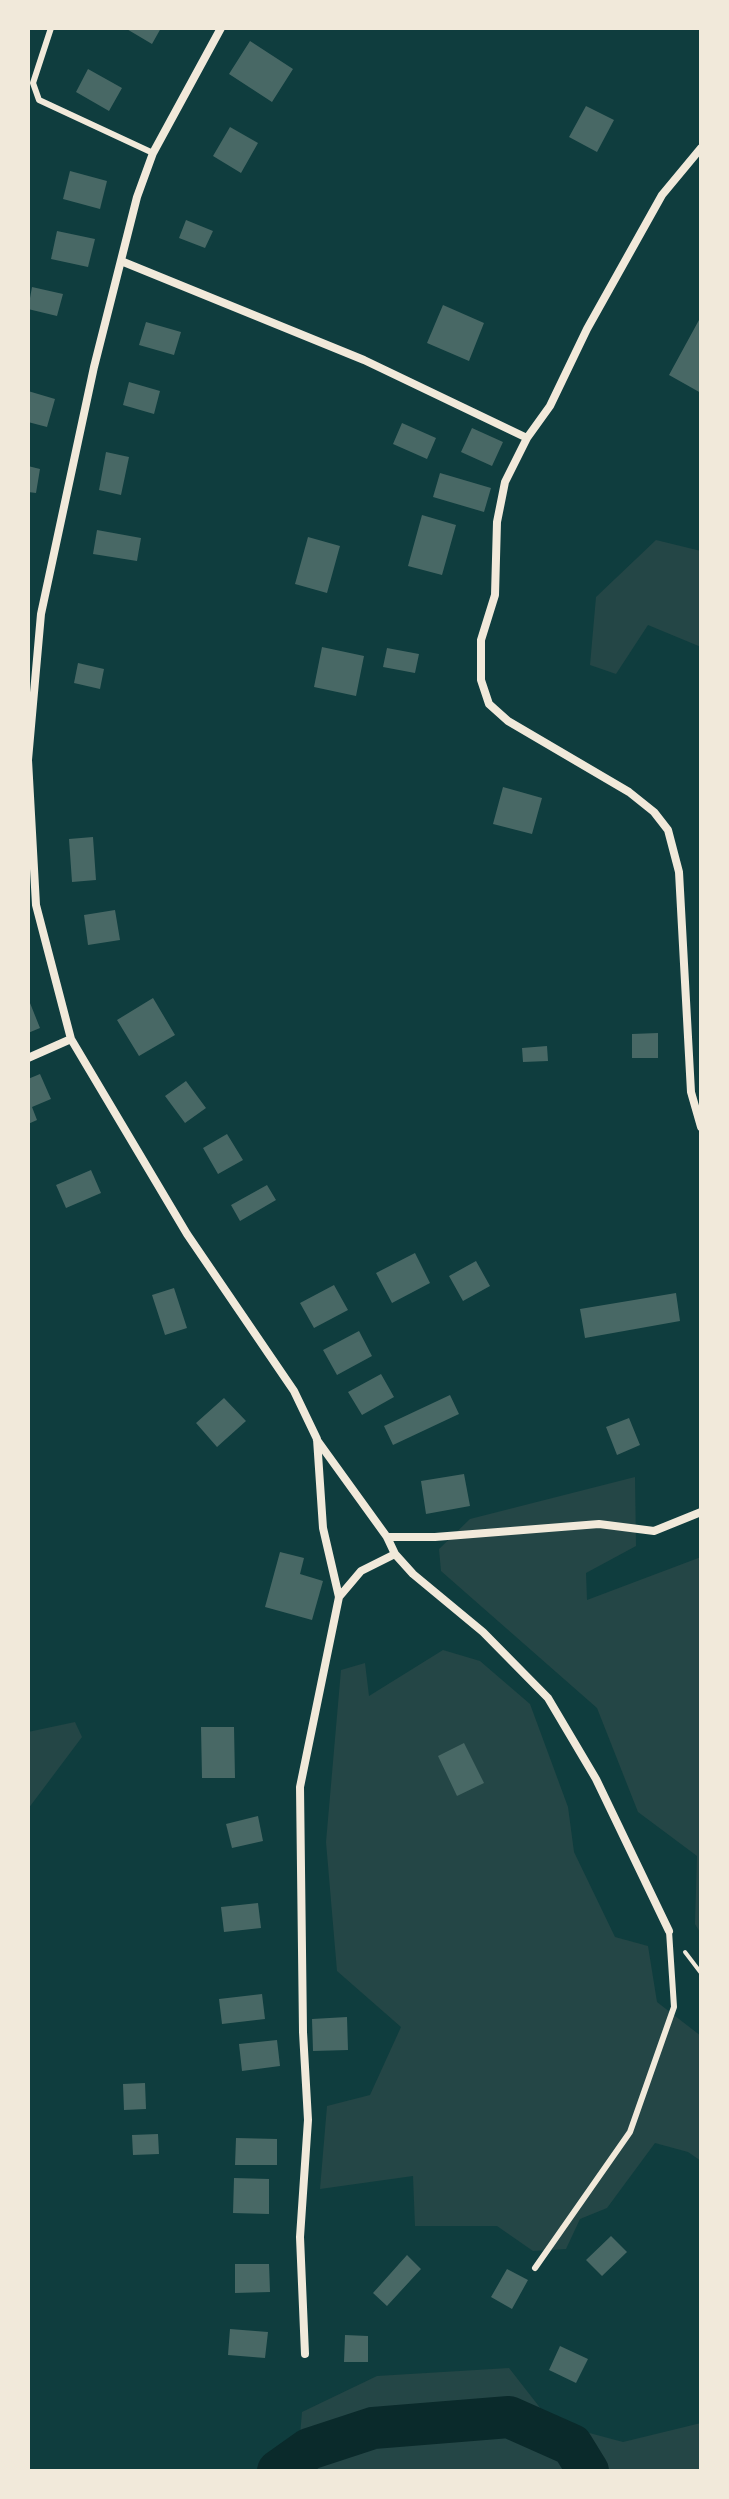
<!DOCTYPE html>
<style>
body{margin:0}
#map{position:relative;width:729px;height:2499px;overflow:hidden;background:#0f3d3e;font-family:"Noto Sans",sans-serif}
canvas{display:block}
.frame{position:absolute;inset:0;border:30px solid #f1e9da;pointer-events:none}
</style>
<div id="map">
<canvas width="729" height="2499"></canvas>
<div class="frame"></div>
</div>
<script>
const ctx = document.querySelector('canvas').getContext('2d');
ctx.lineJoin = 'round';
function fillPath(path, color) { ctx.fillStyle = color; ctx.fill(path, 'evenodd'); }
const toPath = rows => new Path2D(rows.map(r => 'M' + r).join(''));
function stroke(path, color, width, dash) { ctx.strokeStyle = color; ctx.lineWidth = width; ctx.lineCap = dash ? 'butt' : 'round'; ctx.setLineDash(dash || []); ctx.stroke(path); }
fillPath(toPath([
 [656,540,701,551,701,647,648,625,616,674,590,665,596,597],
 [635,1477,636,1546,586,1573,587,1600,701,1557,701,1934,695,1924,697,1856,638,1812,597,1708,441,1571,439,1549,470,1519],
 [443,1650,480,1661,530,1704,568,1807,574,1852,615,1937,648,1946,657,2002,701,2036,701,2161,688,2152,655,2143,607,2208,580,2219,566,2249,533,2251,497,2226,415,2226,413,2176,320,2189,327,2106,370,2095,401,2027,337,1971,326,1842,341,1670,365,1663,369,1696],
 [75,1722,82,1737,28,1809,28,1732],
 [509,2368,552,2423,623,2442,701,2423,701,2471,297,2471,302,2412,377,2376]
]), '#244646');
stroke(toPath([
 [278,2471,309,2449,373,2428,509,2417,572,2445,588,2471]
]), '#0a2a2b', 42);
fillPath(toPath([
 [125,28,161,28,152,44],
 [250,41,293,69,272,102,229,74],
 [88,69,122,88,109,111,76,92],
 [586,106,614,120,597,152,569,137],
 [230,127,258,143,241,173,213,156],
 [70,171,107,181,100,209,63,199],
 [186,220,213,231,205,248,179,238],
 [57,231,95,239,88,267,51,259],
 [32,287,63,294,57,316,28,309],
 [443,305,484,323,469,361,427,343],
 [699,320,701,321,701,393,669,375],
 [146,322,181,332,174,355,139,345],
 [129,382,160,391,154,414,123,405],
 [28,391,55,399,47,427,28,422],
 [402,423,436,438,427,459,393,444],
 [472,428,503,442,492,466,461,452],
 [106,452,129,457,121,495,99,490],
 [28,466,40,469,36,493,28,492],
 [440,473,491,488,484,512,433,497],
 [422,515,456,525,442,575,408,566],
 [97,530,141,538,137,561,93,554],
 [308,537,340,546,327,593,295,584],
 [322,647,364,656,356,696,314,687],
 [387,648,419,654,415,673,383,667],
 [78,663,104,669,100,689,74,683],
 [503,787,542,798,532,834,493,824],
 [93,837,96,880,72,882,69,839],
 [115,910,120,940,88,945,84,915],
 [28,998,40,1028,28,1033],
 [153,998,175,1035,139,1056,117,1020],
 [658,1033,658,1058,632,1058,632,1034],
 [547,1046,548,1061,523,1062,522,1048],
 [40,1074,51,1099,32,1107,37,1120,28,1124,28,1079],
 [186,1081,206,1108,185,1123,165,1096],
 [227,1134,243,1160,218,1174,203,1148],
 [91,1170,101,1193,66,1208,56,1185],
 [267,1185,276,1200,240,1221,231,1205],
 [415,1253,430,1283,392,1303,376,1273],
 [476,1261,490,1286,463,1301,449,1276],
 [334,1285,348,1310,314,1328,300,1303],
 [174,1288,187,1328,165,1335,152,1295],
 [676,1293,680,1321,585,1338,580,1309],
 [359,1331,372,1356,337,1375,323,1350],
 [381,1374,394,1397,362,1415,348,1392],
 [450,1395,459,1414,393,1445,384,1426],
 [224,1398,246,1421,217,1447,196,1423],
 [629,1418,640,1445,617,1455,606,1427],
 [464,1474,470,1506,426,1514,421,1481],
 [280,1552,304,1558,300,1574,323,1581,312,1620,265,1607],
 [201,1727,234,1727,235,1778,202,1778],
 [464,1743,484,1783,457,1796,438,1756],
 [258,1816,263,1841,232,1848,226,1824],
 [258,1903,261,1928,224,1932,221,1907],
 [262,1994,265,2019,222,2024,219,1999],
 [347,2017,348,2050,313,2051,312,2019],
 [277,2040,280,2066,242,2071,239,2044],
 [145,2083,146,2109,124,2110,123,2084],
 [158,2134,159,2154,133,2155,132,2135],
 [236,2138,277,2139,277,2165,235,2165],
 [234,2178,269,2179,269,2214,233,2213],
 [611,2236,627,2252,602,2276,586,2260],
 [407,2255,421,2269,387,2306,373,2293],
 [235,2264,269,2264,270,2292,235,2293],
 [507,2269,528,2280,512,2309,491,2297],
 [230,2329,268,2332,265,2358,228,2355],
 [345,2335,368,2336,368,2362,344,2362],
 [560,2346,588,2359,576,2383,549,2370]
]), '#486865');
stroke(toPath([
 [685,1952,701,1973]
]), '#f1e9da', 4);
stroke(toPath([
 [51,28,33,83,39,100,153,153],
 [535,2268,630,2132,674,2007,669,1931]
]), '#f1e9da', 6);
stroke(toPath([
 [221,28,153,153,137,197,94,367,41,614,28,760,36,905,71,1039,187,1234,294,1391,317,1439,323,1528,339,1597,300,1787,303,2032,308,2120,300,2237,305,2354],
 [701,148,662,195,587,329,550,406,527,438,505,482,497,522,495,595,481,640,481,680,489,704,508,721,629,792,654,812,668,830,679,872,691,1092,701,1127],
 [121,261,364,360,527,438],
 [28,1058,71,1039],
 [317,1440,387,1537,395,1554,413,1574,483,1632,548,1698,596,1779,669,1931],
 [387,1537,435,1537,599,1524,654,1531,701,1512],
 [339,1597,361,1571,395,1554]
]), '#f1e9da', 8);
</script>
